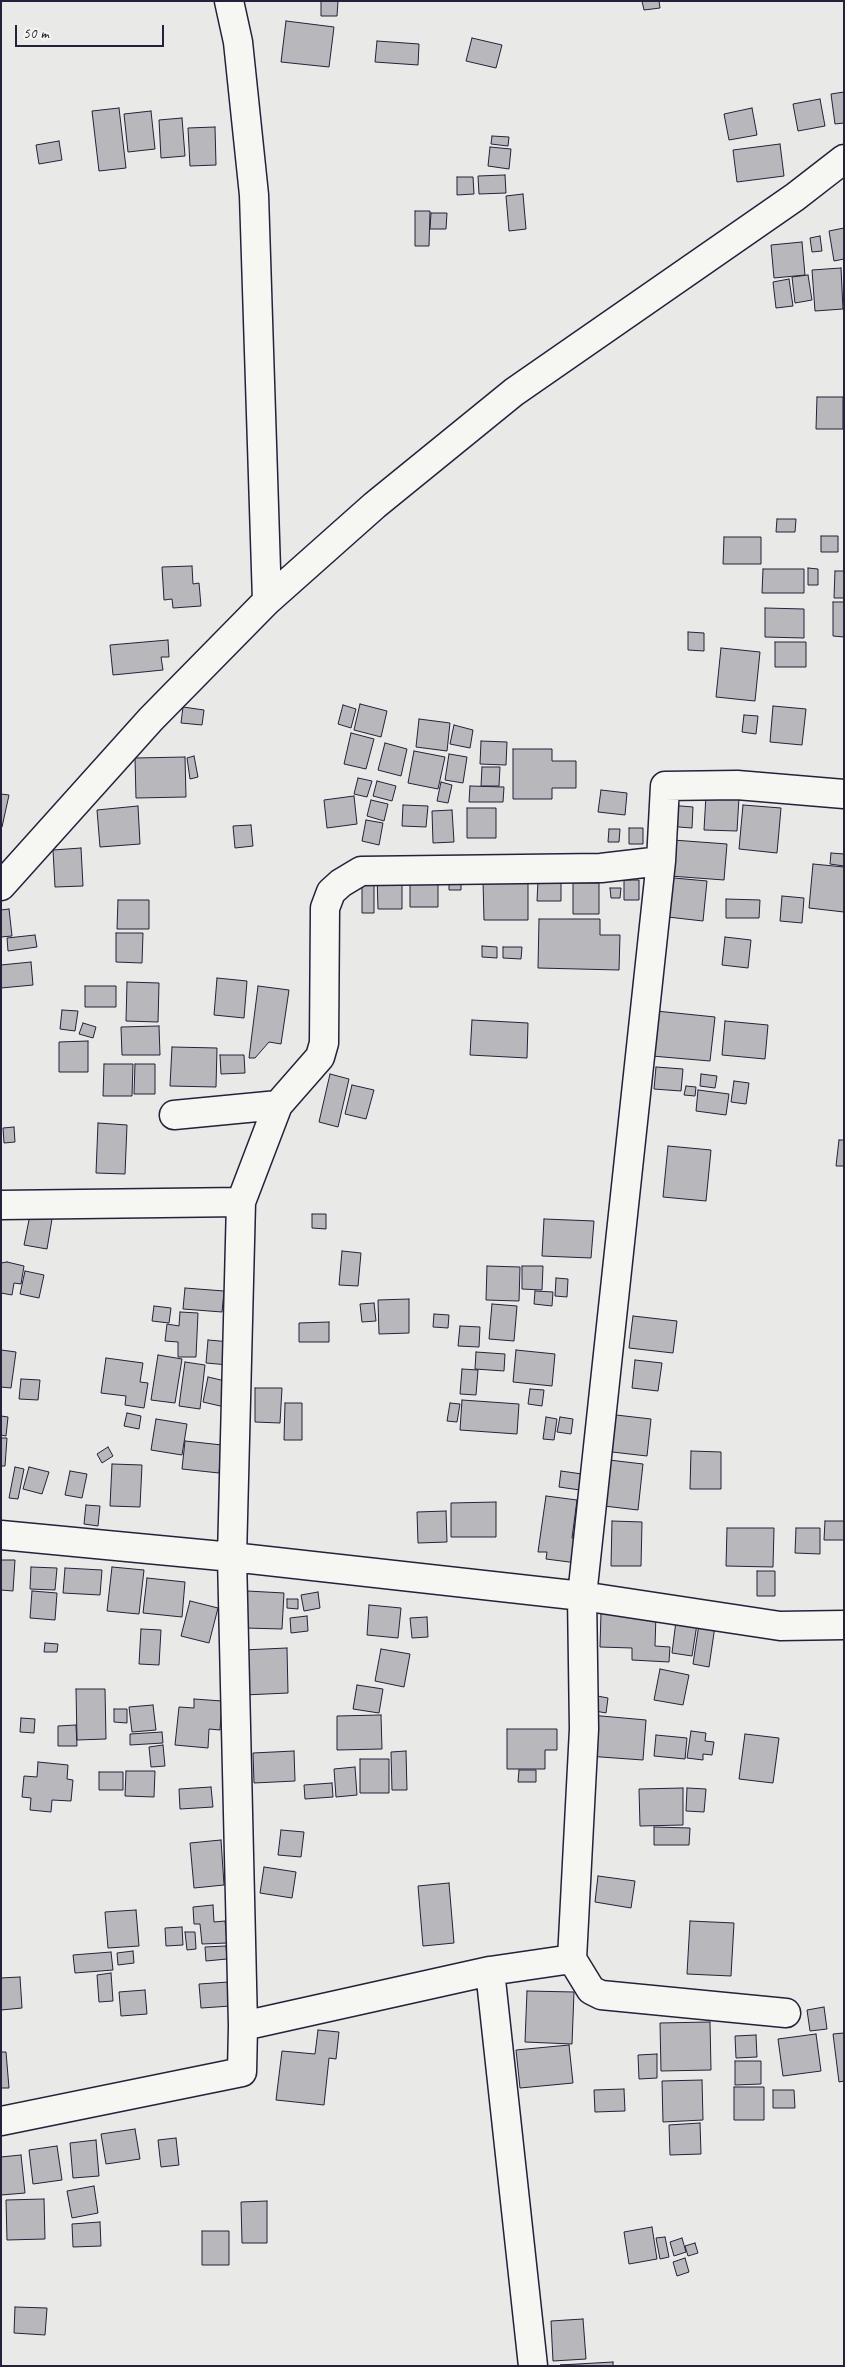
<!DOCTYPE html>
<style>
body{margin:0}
#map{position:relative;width:845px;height:2367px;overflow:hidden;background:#e9e9e7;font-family:Caveat,sans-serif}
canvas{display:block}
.frame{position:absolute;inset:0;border:2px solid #22223b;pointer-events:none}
.scale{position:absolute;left:15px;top:25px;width:149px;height:22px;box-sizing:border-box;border:2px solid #22223b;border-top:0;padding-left:6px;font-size:15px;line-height:18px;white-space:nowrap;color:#22223b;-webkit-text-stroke:4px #f6f6f2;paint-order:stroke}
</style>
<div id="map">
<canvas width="845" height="2367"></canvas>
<div class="frame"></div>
<div class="scale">50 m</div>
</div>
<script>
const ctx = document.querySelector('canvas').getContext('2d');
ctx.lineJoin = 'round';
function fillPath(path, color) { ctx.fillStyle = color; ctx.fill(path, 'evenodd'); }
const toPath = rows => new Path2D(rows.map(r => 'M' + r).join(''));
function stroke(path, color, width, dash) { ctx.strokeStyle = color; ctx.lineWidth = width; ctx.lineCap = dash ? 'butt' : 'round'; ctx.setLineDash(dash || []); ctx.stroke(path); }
const building = toPath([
 [321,1,338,1,337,16,321,16,321,1],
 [642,1,659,1,660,8,644,10,642,1],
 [286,21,334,27,329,67,281,62,286,21],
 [472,38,502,45,496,68,466,61,472,38],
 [377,41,419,44,418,65,375,62,377,41],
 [844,92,844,123,835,124,831,94,844,92],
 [820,99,825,126,798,131,793,104,820,99],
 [119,108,126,168,99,171,92,111,119,108],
 [752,108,757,135,729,140,724,114,752,108],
 [151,111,155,149,128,152,124,114,151,111],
 [182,118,185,156,161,158,159,120,182,118],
 [215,127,216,165,190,166,188,128,215,127],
 [492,136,509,137,508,146,491,144,492,136],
 [59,141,62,160,39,164,36,145,59,141],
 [780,144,784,176,737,182,733,150,780,144],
 [490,147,511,149,509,169,488,166,490,147],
 [505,175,506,193,479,194,478,176,505,175],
 [457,177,473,177,474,194,457,195,457,177],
 [523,194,526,229,509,231,506,196,523,194],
 [415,211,430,211,429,246,415,246,415,211],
 [431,213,447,213,446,229,430,229,431,213],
 [844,228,844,259,834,261,829,231,844,228],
 [820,236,822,251,812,252,810,238,820,236],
 [802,242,805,275,774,278,771,245,802,242],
 [841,268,843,309,815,311,812,270,841,268],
 [808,275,812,300,795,303,792,277,808,275],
 [789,279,793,306,776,308,773,282,789,279],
 [817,397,843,397,843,429,816,429,817,397],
 [777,519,796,519,795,532,776,532,777,519],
 [821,536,838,536,838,552,821,552,821,536],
 [724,537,761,537,761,564,723,564,724,537],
 [192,566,193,584,199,583,201,606,173,608,172,599,164,600,162,567,192,566],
 [808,568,818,569,818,585,808,585,808,568],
 [763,569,804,569,804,593,762,593,763,569],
 [835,571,844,571,844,598,834,598,835,571],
 [833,602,844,602,844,637,833,636,833,602],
 [765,608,804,609,804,638,765,637,765,608],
 [688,632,704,633,704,651,688,650,688,632],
 [168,640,169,657,161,657,163,670,113,675,110,645,168,640],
 [775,642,806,642,806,667,775,667,775,642],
 [721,648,760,652,755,701,716,697,721,648],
 [360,704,387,711,381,737,354,730,360,704],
 [343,705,356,709,351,728,338,724,343,705],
 [773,706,806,709,802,745,770,742,773,706],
 [183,707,204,710,202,725,181,723,183,707],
 [744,715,758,716,756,734,742,732,744,715],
 [419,719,450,723,447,751,416,747,419,719],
 [454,725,473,730,470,748,450,744,454,725],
 [351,733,374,739,366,769,344,764,351,733],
 [481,741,507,742,506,765,480,764,481,741],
 [385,743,407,749,401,776,378,770,385,743],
 [513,749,552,749,552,761,576,761,576,788,552,788,552,799,513,799,513,749],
 [414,751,445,757,438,789,408,783,414,751],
 [449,754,467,757,463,783,445,780,449,754],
 [194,756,198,777,190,779,187,758,194,756],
 [185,757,186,797,136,798,135,758,185,757],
 [482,767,500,767,499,786,481,786,482,767],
 [358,778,372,781,367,797,354,794,358,778],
 [377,781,396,786,392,801,373,796,377,781],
 [441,782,452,785,448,803,437,801,441,782],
 [470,786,504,787,503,802,469,802,470,786],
 [601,790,627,793,625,815,598,812,601,790],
 [1,794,9,795,2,827,1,827,1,794],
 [706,795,739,797,737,831,704,830,706,795],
 [354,796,357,824,327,828,324,800,354,796],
 [371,800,388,804,384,821,367,816,371,800],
 [403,805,428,806,426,827,402,826,403,805],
 [668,805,693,807,692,828,666,826,668,805],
 [743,805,781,808,777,853,739,849,743,805],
 [138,806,140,844,100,847,97,810,138,806],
 [467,808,496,808,496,838,467,838,467,808],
 [452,810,454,842,433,843,432,811,452,810],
 [366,820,383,823,379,845,362,841,366,820],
 [251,825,253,846,235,848,233,826,251,825],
 [629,828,643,828,643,844,629,844,629,828],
 [609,829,620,829,619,842,608,842,609,829],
 [673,840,727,844,724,880,670,876,673,840],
 [81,848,83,886,55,887,53,850,81,848],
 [831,853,844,854,844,866,830,864,831,853],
 [813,864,844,867,844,912,809,908,813,864],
 [410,872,438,872,438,907,410,907,410,872],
 [377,875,402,875,402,909,378,909,377,875],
 [449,875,461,875,461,890,449,890,449,875],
 [663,877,707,881,703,921,659,916,663,877],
 [483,880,528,880,528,920,484,920,483,880],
 [624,880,639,880,639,900,624,900,624,880],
 [538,881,561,881,561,901,537,901,538,881],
 [362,882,374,882,374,913,362,913,362,882],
 [573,883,599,883,599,914,573,914,573,883],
 [610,888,621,888,620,898,611,898,610,888],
 [782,896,804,898,802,923,780,921,782,896],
 [726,899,760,900,759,918,726,918,726,899],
 [118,900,149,900,149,929,117,929,118,900],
 [9,909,12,936,1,937,1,910,9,909],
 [539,919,600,919,600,935,620,935,619,970,538,968,539,919],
 [116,933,143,933,142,963,116,962,116,933],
 [35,935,37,947,8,951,7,938,35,935],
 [725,937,751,940,748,968,722,965,725,937],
 [482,946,497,947,497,958,482,957,482,946],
 [503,947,522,947,521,959,503,958,503,947],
 [31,962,33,985,1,988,1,965,31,962],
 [217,978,247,981,244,1018,214,1015,217,978],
 [127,982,159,983,158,1022,126,1021,127,982],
 [85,986,116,986,116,1007,85,1007,85,986],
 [258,986,289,990,281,1044,269,1042,255,1058,249,1058,258,986],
 [62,1010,78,1011,75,1031,60,1029,62,1010],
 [656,1011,715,1017,710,1061,652,1056,656,1011],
 [472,1020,528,1023,527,1058,470,1055,472,1020],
 [725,1021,768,1025,765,1059,722,1055,725,1021],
 [83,1023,96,1027,93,1038,79,1034,83,1023],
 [159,1026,160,1055,122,1055,121,1027,159,1026],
 [88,1041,88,1072,59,1072,59,1042,88,1041],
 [172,1047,217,1048,216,1087,170,1086,172,1047],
 [220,1055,244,1055,245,1073,221,1074,220,1055],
 [104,1064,133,1064,132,1096,103,1096,104,1064],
 [135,1064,155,1064,155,1094,134,1094,135,1064],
 [656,1067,683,1069,681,1091,654,1089,656,1067],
 [330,1074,349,1079,338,1127,319,1122,330,1074],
 [701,1074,717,1076,715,1088,700,1086,701,1074],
 [734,1081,749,1083,746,1104,731,1102,734,1081],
 [352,1085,374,1090,366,1119,345,1114,352,1085],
 [686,1086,696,1087,695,1096,684,1095,686,1086],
 [698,1090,729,1094,726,1115,696,1111,698,1090],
 [98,1123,127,1125,125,1174,96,1173,98,1123],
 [14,1127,15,1142,4,1143,3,1128,14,1127],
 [839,1140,844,1140,844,1166,836,1166,839,1140],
 [668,1146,711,1150,706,1201,663,1197,668,1146],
 [312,1214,326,1214,326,1229,312,1228,312,1214],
 [30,1215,52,1219,47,1249,24,1245,30,1215],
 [544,1219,594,1221,591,1258,542,1256,544,1219],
 [342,1251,361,1253,358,1286,339,1285,342,1251],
 [7,1262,24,1266,21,1284,14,1283,12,1295,1,1293,1,1263,7,1262],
 [487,1266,520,1267,519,1301,486,1300,487,1266],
 [522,1266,543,1266,542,1290,522,1289,522,1266],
 [25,1271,44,1275,39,1298,20,1294,25,1271],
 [556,1278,568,1279,567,1297,555,1296,556,1278],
 [185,1288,224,1291,222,1312,183,1309,185,1288],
 [535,1291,553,1292,552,1306,534,1304,535,1291],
 [409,1299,409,1333,379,1334,378,1300,409,1299],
 [374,1303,376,1321,362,1322,360,1304,374,1303],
 [492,1304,517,1306,514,1341,489,1339,492,1304],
 [154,1306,171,1308,169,1323,152,1321,154,1306],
 [180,1312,198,1313,196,1357,178,1357,178,1342,165,1341,167,1324,179,1326,180,1312],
 [434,1314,449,1315,448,1328,433,1327,434,1314],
 [633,1316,677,1321,673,1353,629,1348,633,1316],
 [329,1322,329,1342,299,1342,299,1323,329,1322],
 [460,1326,480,1327,479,1347,458,1346,460,1326],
 [208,1340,231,1342,229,1365,206,1363,208,1340],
 [1,1350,16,1352,11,1388,1,1387,1,1350],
 [516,1350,555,1354,552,1386,513,1382,516,1350],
 [476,1352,505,1354,504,1371,475,1369,476,1352],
 [158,1355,182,1359,175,1403,151,1400,158,1355],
 [106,1358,143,1363,140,1382,148,1383,144,1408,125,1405,126,1396,101,1393,106,1358],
 [635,1360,662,1363,658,1391,632,1388,635,1360],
 [185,1362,205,1365,200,1409,179,1406,185,1362],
 [462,1369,478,1370,476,1395,460,1394,462,1369],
 [208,1377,234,1383,229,1408,203,1402,208,1377],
 [21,1379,40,1380,38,1400,19,1399,21,1379],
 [255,1388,282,1388,280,1423,255,1422,255,1388],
 [530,1389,544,1390,542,1406,528,1404,530,1389],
 [462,1400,519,1404,517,1434,460,1430,462,1400],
 [285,1403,302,1403,302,1440,284,1440,285,1403],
 [450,1403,460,1404,457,1422,447,1421,450,1403],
 [127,1413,141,1416,139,1429,124,1426,127,1413],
 [616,1415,651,1419,647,1456,612,1452,616,1415],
 [1,1416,8,1417,6,1436,1,1435,1,1416],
 [546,1417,557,1419,554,1440,543,1439,546,1417],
 [560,1417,573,1419,571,1434,557,1432,560,1417],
 [156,1419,187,1424,182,1455,151,1450,156,1419],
 [1,1438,7,1438,5,1466,1,1466,1,1438],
 [185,1441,222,1445,219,1473,182,1469,185,1441],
 [108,1447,113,1456,102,1463,97,1454,108,1447],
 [691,1451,721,1452,721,1489,690,1489,691,1451],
 [609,1460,643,1464,638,1510,604,1506,609,1460],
 [112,1464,142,1465,140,1507,110,1506,112,1464],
 [15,1467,24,1469,18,1499,9,1498,15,1467],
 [29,1467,49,1472,42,1494,23,1489,29,1467],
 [70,1471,87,1474,82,1498,65,1495,70,1471],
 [561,1471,582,1474,580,1490,559,1487,561,1471],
 [546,1496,577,1500,572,1538,580,1539,577,1563,546,1559,547,1552,538,1552,546,1496],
 [496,1502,496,1537,451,1537,451,1503,496,1502],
 [86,1505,100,1506,98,1526,84,1524,86,1505],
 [446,1511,447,1542,418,1543,417,1512,446,1511],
 [612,1521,642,1522,641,1566,611,1566,612,1521],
 [825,1521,844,1521,844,1540,824,1540,825,1521],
 [727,1528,774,1528,773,1567,726,1566,727,1528],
 [796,1528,820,1528,820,1554,795,1553,796,1528],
 [1,1560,15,1560,13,1591,1,1590,1,1560],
 [31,1567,57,1568,55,1590,30,1589,31,1567],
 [112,1567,144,1570,139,1614,107,1611,112,1567],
 [65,1568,102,1570,100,1595,63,1593,65,1568],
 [757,1571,775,1571,775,1596,757,1596,757,1571],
 [147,1578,185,1582,182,1617,143,1613,147,1578],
 [32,1591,57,1593,55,1620,30,1618,32,1591],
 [247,1591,284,1593,282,1629,245,1628,247,1591],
 [318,1592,320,1608,304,1611,301,1595,318,1592],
 [287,1599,298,1599,298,1609,287,1608,287,1599],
 [190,1601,218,1608,209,1643,181,1636,190,1601],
 [369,1605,401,1608,398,1638,367,1635,369,1605],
 [601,1613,656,1614,655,1646,670,1647,669,1662,632,1660,632,1648,600,1647,601,1613],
 [307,1616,308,1631,291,1633,290,1618,307,1616],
 [427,1617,428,1637,412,1638,410,1618,427,1617],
 [676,1621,697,1624,692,1656,672,1653,676,1621],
 [699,1624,715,1626,709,1667,693,1664,699,1624],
 [141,1629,161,1630,159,1665,139,1664,141,1629],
 [45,1643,58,1644,57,1652,44,1652,45,1643],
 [287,1648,288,1693,244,1695,243,1650,287,1648],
 [381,1649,410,1654,404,1687,375,1681,381,1649],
 [660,1669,689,1675,683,1705,654,1700,660,1669],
 [357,1685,383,1689,379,1713,353,1709,357,1685],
 [76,1689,105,1689,106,1739,77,1740,76,1689],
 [592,1695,608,1698,606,1713,590,1710,592,1695],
 [194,1699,222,1701,220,1730,209,1729,208,1748,175,1745,179,1707,194,1708,194,1699],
 [153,1705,156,1730,132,1732,129,1707,153,1705],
 [114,1709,127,1709,127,1723,114,1722,114,1709],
 [381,1715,382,1749,337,1750,337,1716,381,1715],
 [590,1715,646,1720,643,1760,587,1756,590,1715],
 [21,1718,35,1719,34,1733,20,1732,21,1718],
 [76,1725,77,1746,58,1746,58,1726,76,1725],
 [507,1729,557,1729,557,1750,545,1750,545,1769,507,1769,507,1729],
 [691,1731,706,1733,705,1741,714,1742,712,1755,703,1754,703,1760,687,1758,691,1731],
 [162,1732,163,1743,130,1745,130,1734,162,1732],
 [745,1734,779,1738,773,1783,739,1779,745,1734],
 [656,1735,687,1738,685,1759,654,1756,656,1735],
 [163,1745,165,1766,151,1767,149,1747,163,1745],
 [294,1751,295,1781,254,1783,253,1753,294,1751],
 [406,1751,407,1790,392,1790,391,1752,406,1751],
 [360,1759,389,1759,389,1793,360,1793,360,1759],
 [38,1762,68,1765,67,1779,73,1780,71,1801,52,1800,51,1812,30,1810,31,1798,22,1797,24,1776,37,1777,38,1762],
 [355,1767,357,1795,336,1797,334,1769,355,1767],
 [519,1770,536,1770,536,1782,518,1782,519,1770],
 [126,1771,155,1771,154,1797,125,1796,126,1771],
 [99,1772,123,1772,123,1790,99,1790,99,1772],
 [332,1783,333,1797,305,1799,304,1785,332,1783],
 [211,1787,213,1807,180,1809,179,1789,211,1787],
 [683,1788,683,1825,640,1826,639,1789,683,1788],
 [687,1788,706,1789,704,1812,686,1811,687,1788],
 [654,1827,690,1828,689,1845,654,1845,654,1827],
 [281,1830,304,1832,301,1857,278,1855,281,1830],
 [221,1840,224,1885,194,1888,190,1843,221,1840],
 [264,1867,296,1872,292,1898,260,1893,264,1867],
 [598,1876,635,1881,631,1908,595,1902,598,1876],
 [449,1883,454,1943,423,1946,418,1886,449,1883],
 [213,1905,214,1922,225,1921,227,1943,202,1944,200,1924,194,1924,193,1907,213,1905],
 [136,1910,139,1946,108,1948,105,1912,136,1910],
 [690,1921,734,1923,731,1976,687,1974,690,1921],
 [182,1927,183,1945,166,1946,165,1928,182,1927],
 [185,1932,195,1932,196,1949,187,1950,185,1932],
 [226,1946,227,1959,206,1961,205,1947,226,1946],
 [133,1951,134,1963,118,1965,117,1953,133,1951],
 [111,1952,113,1970,75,1973,73,1955,111,1952],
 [111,1973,113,2001,99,2002,97,1975,111,1973],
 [20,1977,22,2008,1,2010,1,1978,20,1977],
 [229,1982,231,2006,201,2008,199,1984,229,1982],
 [145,1990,147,2014,121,2016,119,1992,145,1990],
 [527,1991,574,1992,572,2044,525,2042,527,1991],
 [824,2007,827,2029,810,2031,807,2010,824,2007],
 [710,2022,711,2070,661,2071,660,2023,710,2022],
 [318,2030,339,2032,336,2059,329,2058,324,2105,276,2100,282,2051,315,2054,318,2030],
 [844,2033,844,2081,839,2082,833,2034,844,2033],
 [816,2034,821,2071,783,2076,778,2039,816,2034],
 [756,2035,757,2057,736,2058,735,2036,756,2035],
 [569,2045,573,2083,520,2088,516,2050,569,2045],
 [1,2052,6,2052,9,2088,1,2088,1,2052],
 [657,2054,657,2078,639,2079,638,2055,657,2054],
 [735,2061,761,2061,761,2084,735,2085,735,2061],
 [702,2080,703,2120,663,2122,662,2081,702,2080],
 [734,2087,764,2087,764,2120,734,2120,734,2087],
 [624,2089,625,2111,595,2112,594,2090,624,2089],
 [773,2090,794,2090,795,2108,773,2108,773,2090],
 [700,2123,701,2154,670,2155,669,2125,700,2123],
 [135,2129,140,2159,106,2164,101,2134,135,2129],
 [176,2138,179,2165,161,2167,158,2140,176,2138],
 [96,2140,99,2176,73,2178,70,2143,96,2140],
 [57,2146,62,2180,33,2184,29,2150,57,2146],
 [21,2155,25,2193,1,2195,1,2157,21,2155],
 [94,2186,98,2213,72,2218,67,2191,94,2186],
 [44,2199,45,2239,7,2240,6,2200,44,2199],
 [267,2201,267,2243,242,2243,241,2202,267,2201],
 [100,2222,101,2246,73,2247,72,2224,100,2222],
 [652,2227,657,2259,629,2264,624,2232,652,2227],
 [202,2231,229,2231,229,2265,202,2265,202,2231],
 [665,2237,669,2257,660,2259,656,2238,665,2237],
 [682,2238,686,2252,674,2256,670,2242,682,2238],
 [695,2243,698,2253,688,2256,685,2246,695,2243],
 [685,2258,689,2272,677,2276,673,2262,685,2258],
 [15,2307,47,2308,45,2335,14,2333,15,2307],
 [583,2319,586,2359,553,2361,551,2321,583,2319],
 [613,2362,613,2366,560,2365,613,2362]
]);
fillPath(building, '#b8b8bc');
stroke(building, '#22223b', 1);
const minor = toPath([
 [229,1,238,42,254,195,267,601],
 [1,886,151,719,267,601,375,505,514,392,795,197,844,159],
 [174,1115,278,1105],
 [1,1205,241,1202],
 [1,1535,232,1557,582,1596,780,1626,844,1625],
 [572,1959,584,1729,582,1596,661,861,665,786,737,785,844,794],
 [490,1971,533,2366],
 [243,2026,232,1557,241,1202,278,1105,320,1057,324,1043,325,908,331,892,341,883,361,871,601,868,661,861],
 [1,2121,242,2072,243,2026,490,1971,572,1959,591,1990,601,1995,786,2013]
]);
stroke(minor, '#22223b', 31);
stroke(minor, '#f6f6f2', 28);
</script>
